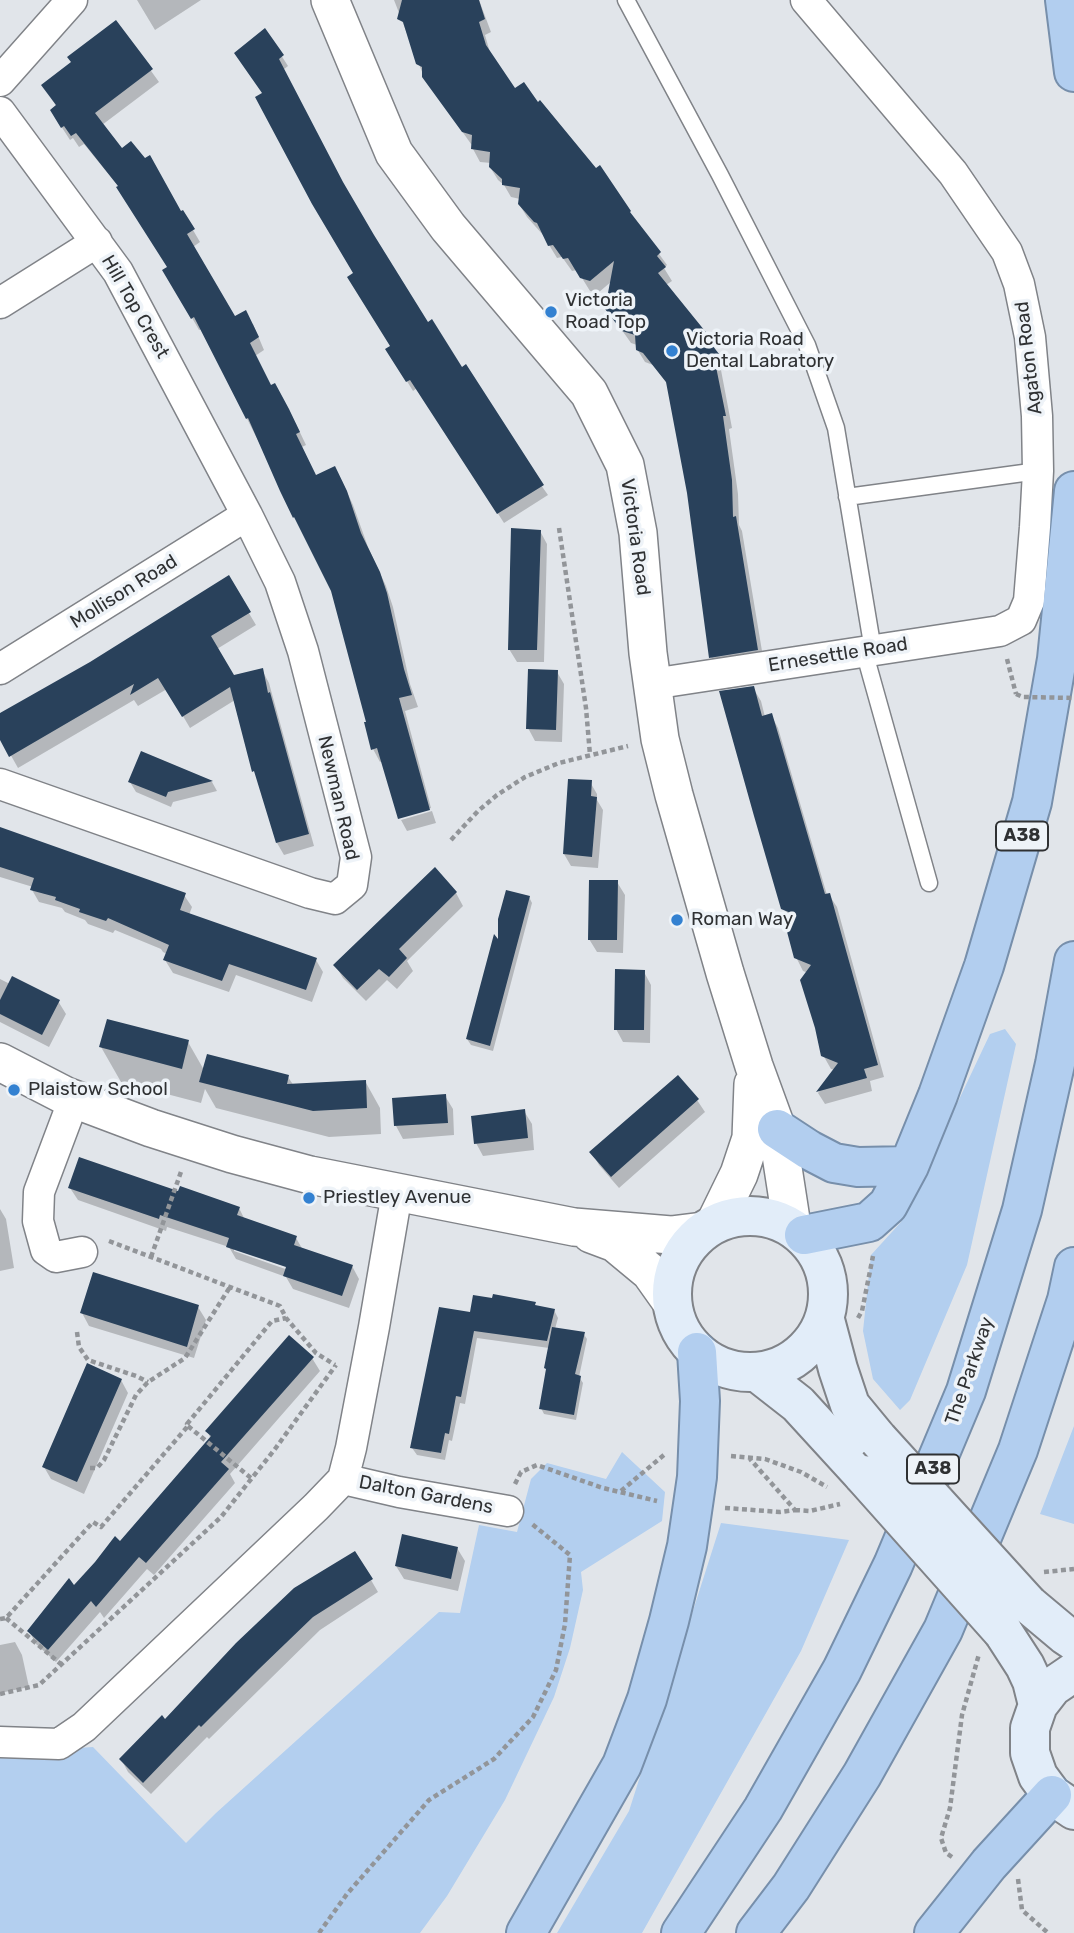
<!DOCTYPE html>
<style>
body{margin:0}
canvas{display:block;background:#e1e5ea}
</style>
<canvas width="1074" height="1933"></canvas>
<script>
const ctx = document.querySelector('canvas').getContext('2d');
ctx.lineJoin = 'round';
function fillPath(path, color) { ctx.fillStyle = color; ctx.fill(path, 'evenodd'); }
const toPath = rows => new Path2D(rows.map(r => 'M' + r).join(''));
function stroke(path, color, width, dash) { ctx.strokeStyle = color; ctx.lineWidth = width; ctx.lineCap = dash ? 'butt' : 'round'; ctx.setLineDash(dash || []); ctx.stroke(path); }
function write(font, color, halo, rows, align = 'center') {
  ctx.font = font + ' Rubik,sans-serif'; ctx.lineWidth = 7; ctx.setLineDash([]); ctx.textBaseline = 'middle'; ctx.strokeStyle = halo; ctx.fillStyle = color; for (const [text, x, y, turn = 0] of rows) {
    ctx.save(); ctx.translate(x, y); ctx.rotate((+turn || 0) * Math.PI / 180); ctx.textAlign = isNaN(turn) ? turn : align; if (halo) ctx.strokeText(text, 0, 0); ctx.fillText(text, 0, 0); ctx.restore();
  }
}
fillPath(toPath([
 [1005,1029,1016,1044,967,1265,910,1400,900,1410,873,1379,863,1331,871,1255,901,1222,990,1034],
 [1074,1426,1074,1524,1040,1514],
 [622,1452,665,1492,662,1521,581,1572,583,1590,570,1648,554,1697,505,1800,447,1896,420,1933,0,1933,0,1753,93,1747,186,1843,216,1813,439,1612,460,1613,479,1525,517,1532,531,1479,547,1463,606,1479],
 [721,1523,849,1540,801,1651,642,1933,557,1933,629,1811]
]), '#b3cfef');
fillPath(toPath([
 [137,0,201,0,155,30],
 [394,0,479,0,491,32,485,35,491,56,515,90,629,212,667,265,664,268,672,281,666,285,707,337,714,349,724,367,721,370,732,428,729,429,738,494,739,525,742,531,764,663,718,670,711,657,689,493,669,386,653,365,645,362,637,349,637,345,631,343,607,309,612,281,598,293,590,291,577,270,572,271,562,257,557,258,543,235,527,217,519,204,520,199,511,197,504,185,498,180,490,167,491,163,480,162,473,149,473,145,471,144,424,77],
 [116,22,159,82,102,125,122,151,181,213,193,230,200,242,193,247,234,318,253,324,264,350,255,356,271,387,296,424,306,445,302,447,316,477,342,481,353,505,368,547,386,586,393,607,410,684,418,707,405,711,431,808,400,817,400,819,383,761,380,762,373,749,368,723,333,590,202,329,199,330,165,271,169,268,119,187,84,144,79,147,73,138,70,140,59,123,57,107,51,98,73,63],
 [265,30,288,66,283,70,348,194,428,324,548,495,504,523,417,388,413,391,387,349,392,346,264,94],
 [540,531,547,544,544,662,517,662,509,649],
 [228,578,256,625,217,649,233,677,262,670,269,683,314,846,284,855,277,843,259,780,254,771,235,700,190,728,167,689,138,706,134,700,18,768,0,736,0,715,30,700],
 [557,672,564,684,562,742,535,741,528,728],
 [753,688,761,701,765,717,771,715,778,728,827,895,829,895,837,907,884,1077,870,1081,872,1091,825,1104,818,1093,835,1070,831,1069,823,1055,808,973,803,971,796,957,793,922,783,908],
 [142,753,212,782,217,791,173,802,171,807,136,792,130,782],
 [590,782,597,794,597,800,603,810,598,868,571,866,564,854],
 [432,811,436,823,407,831,401,820],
 [0,829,184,895,192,907,189,915,316,960,323,972,312,1002,236,975,229,992,173,973,165,960,167,954,163,952,161,949,115,930,113,933,88,924,85,920,65,912,62,908,39,902,32,890,33,887,0,877],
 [435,869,456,893,463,906,407,961,413,971,397,989,387,980,366,1001,343,978,335,965],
 [617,882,625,895,623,953,597,952,589,939],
 [529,897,532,903,493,1051,471,1045,467,1039,500,944],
 [644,972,651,985,650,1043,623,1042,616,1029],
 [0,979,10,984,58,1001,66,1014,49,1047,0,1022],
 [188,1042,204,1070,288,1077,294,1086,365,1081,380,1108,381,1134,329,1137,216,1108,205,1089,201,1103,121,1082,101,1047],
 [445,1096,453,1109,454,1135,403,1139,396,1126,394,1100],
 [697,1100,705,1112,619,1188,599,1165,592,1153],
 [524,1111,532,1124,534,1150,483,1156,476,1143],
 [70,1188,179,1193,239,1208,245,1220,296,1238,303,1250,352,1266,359,1279,349,1308,293,1289,286,1277,236,1259,229,1247,167,1227,166,1231,78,1200],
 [234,1248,295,1269,294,1272,234,1251],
 [0,1209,6,1219,14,1268,0,1271],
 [534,1304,536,1307,554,1310,558,1318,555,1329,583,1333,587,1339,579,1377,583,1383,576,1420,544,1414,541,1408,549,1348,477,1338,465,1404,460,1403,452,1441,449,1440,445,1460,417,1455,412,1448,472,1314],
 [198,1307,206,1320,194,1358,89,1326,82,1313],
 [312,1358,320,1371,230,1474,235,1483,154,1575,147,1569,104,1618,100,1612,56,1662,36,1644,29,1631,120,1543,211,1439,207,1431],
 [121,1380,128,1393,84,1494,51,1479,44,1467],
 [457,1548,465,1561,458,1591,404,1579,396,1566],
 [371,1580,378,1592,320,1630,209,1739,207,1737,151,1794,128,1772,121,1759,165,1721,237,1645],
 [15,1642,22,1655,29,1687,0,1693,0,1645]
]), '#0003');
fillPath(toPath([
 [402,0,479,0,485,19,479,22,486,45,515,88,524,82,538,102,540,100,596,168,600,165,631,211,630,212,661,252,657,256,666,267,658,273,709,336,706,337,719,354,714,357,726,416,723,416,732,480,733,517,736,516,758,650,709,658,687,493,666,382,643,353,636,350,635,335,622,331,605,309,614,261,590,281,580,278,568,258,563,259,553,245,548,246,537,223,534,222,518,204,520,188,502,185,502,179,489,167,490,152,471,149,472,135,462,132,422,77,422,67,416,64,403,22,397,19],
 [116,20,153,69,95,113,122,148,131,141,145,158,150,155,181,211,183,210,195,229,187,234,235,316,246,310,259,337,250,343,271,385,275,383,289,409,300,432,296,434,316,475,335,466,347,491,361,533,380,572,387,593,404,669,412,695,399,698,430,810,398,819,377,748,371,750,364,722,366,722,331,591,294,517,293,518,280,491,248,418,246,419,194,317,191,319,162,270,167,267,116,187,118,186,76,133,71,136,64,126,61,128,50,110,56,105,41,85,71,62,67,57],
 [265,28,284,55,279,59,343,182,374,235,428,322,432,319,462,367,466,364,544,485,497,514,410,380,406,382,385,349,390,346,347,277,353,273,312,204,255,97,262,93,234,53],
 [511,528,541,530,537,650,508,650],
 [229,575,251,612,211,636,234,675,263,668,268,693,270,692,309,834,276,843,254,771,252,772,230,687,182,717,158,678,130,695,134,684,9,757,0,740,0,713,90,662],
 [528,669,558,670,556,730,526,729],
 [754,686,762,716,772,713,825,894,830,893,878,1065,864,1069,867,1078,816,1092,838,1063,821,1056,815,1028,800,980,811,965,794,958,786,928,796,915,781,909,754,816,719,691],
 [141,751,213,781,168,792,166,797,128,782],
 [568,779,592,780,591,796,597,797,592,857,563,854],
 [0,827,186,893,180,910,317,958,306,990,229,964,222,981,163,960,169,945,108,918,106,921,79,912,80,909,55,900,56,897,30,890,34,878,0,867],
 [435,867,457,892,399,949,407,958,389,977,379,969,357,990,333,965],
 [589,880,618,880,617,940,588,940],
 [506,890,530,896,490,1046,466,1039,494,934,498,939,498,919],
 [615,969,645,970,644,1030,614,1030],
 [12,976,60,1000,42,1035,0,1014,0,1000],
 [107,1019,189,1040,182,1069,99,1047],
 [207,1054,289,1075,287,1084,366,1080,367,1108,313,1111,199,1082],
 [678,1075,699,1099,611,1177,589,1152],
 [446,1094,448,1123,394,1126,392,1098],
 [525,1109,528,1138,474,1144,471,1116],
 [79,1157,178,1191,180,1186,240,1207,237,1215,297,1236,294,1245,353,1265,342,1296,283,1276,286,1267,226,1247,229,1238,160,1215,159,1219,68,1188],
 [93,1272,199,1305,187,1347,80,1313],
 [493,1294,536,1302,535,1305,555,1309,547,1341,474,1331,461,1397,456,1396,449,1434,445,1433,441,1453,410,1448,439,1307,470,1312,473,1295,492,1298],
 [552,1327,585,1332,575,1374,581,1376,574,1415,539,1409,546,1369,544,1368],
 [289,1335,314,1357,221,1462,229,1469,146,1563,139,1557,96,1607,91,1601,48,1650,27,1631,69,1578,74,1585,95,1562,115,1536,120,1541,211,1436,205,1431],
 [87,1363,122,1379,77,1482,42,1467],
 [402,1534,458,1547,451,1579,395,1566],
 [355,1551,373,1579,313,1617,259,1669,201,1727,199,1725,143,1783,119,1759,162,1715,165,1719,236,1643,294,1588]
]), '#29415b');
const service = toPath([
 [626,0,720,175,807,345,836,428,873,650],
 [847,497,1038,471],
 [864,651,929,883]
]);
const minor = toPath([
 [0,81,72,0],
 [0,112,118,272,247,515,280,582,303,651,356,857,352,885,335,899,310,893,0,784],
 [0,303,97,242],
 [0,669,247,515],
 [652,684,1000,631,1021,620,1029,601,1035,527,1038,471,1037,416,1030,337,1019,284,1007,252,953,173,806,0],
 [74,1099,39,1192,38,1221,46,1250,56,1257,82,1252],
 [343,1479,399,1492,508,1511],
 [0,1742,59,1744,84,1727,316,1507,343,1479,351,1448,374,1327,397,1193]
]);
const tertiary = toPath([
 [330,0,394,153,448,227,589,393,625,465,638,533,648,653,660,739,674,795,725,973,754,1066,777,1129,792,1226],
 [0,1062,66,1096,151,1128,232,1154,310,1175,574,1227,671,1235,703,1231],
 [715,1223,739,1174,751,1138,753,1084],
 [591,1234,615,1243,650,1272,672,1303]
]);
const secondary = toPath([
 '672 1294a78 78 0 1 1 156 0a78 78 0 1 1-156 0Z',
 [825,1320,838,1369,850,1405,878,1439],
 [757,1372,798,1404,863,1475],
 [1028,1604,1065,1635,1074,1641],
 [1003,1632,1025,1666,1032,1681,1038,1705],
 [1074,1672,1052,1687,1038,1705,1030,1728,1030,1753,1038,1776,1052,1795,1074,1810]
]);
const trunk = toPath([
 [1065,0,1074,72],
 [777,1129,809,1150,834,1163,858,1167,909,1166],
 [804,1235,869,1222,888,1205,909,1166,938,1095,984,966,1032,802,1057,659,1074,491],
 [526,1933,622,1765,647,1699,669,1621,687,1546,697,1477,700,1401,697,1352],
 [681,1933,763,1809,842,1670,893,1565,966,1391,1022,1210,1055,1064,1074,961],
 [756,1933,791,1887,862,1775,943,1630,1018,1450,1067,1300,1074,1267],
 [934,1933,989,1864,1052,1795]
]);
stroke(service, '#808388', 19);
stroke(minor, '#808388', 33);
stroke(tertiary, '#808388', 40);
stroke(secondary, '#808388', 42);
stroke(trunk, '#778fab', 42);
stroke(toPath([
 [559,528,586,708,590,755],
 [1007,659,1016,694],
 [451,840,478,811,497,795,525,777,559,763,628,746],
 [109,1241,280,1306,286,1318,316,1353,335,1365],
 [151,1257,182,1169],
 [858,1318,862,1311,873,1256],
 [77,1332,79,1347,88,1360,136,1376,148,1382],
 [188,1426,251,1478],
 [731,1456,765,1459,801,1472,827,1487],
 [90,1468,97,1468,104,1460,136,1395,148,1382,185,1358,230,1287],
 [515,1484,521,1472,537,1465,603,1488,657,1501],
 [621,1491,665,1454],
 [725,1508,780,1512,795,1510,750,1459],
 [795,1510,810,1511,840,1504],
 [1044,1572,1074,1569],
 [6,1618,62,1665],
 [0,1619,6,1618,93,1522,101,1527,188,1426,187,1424,272,1321,286,1318],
 [0,1694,39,1685,221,1517,275,1449,336,1365],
 [952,1857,946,1853,941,1838,950,1808,962,1715,979,1654],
 [1018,1879,1022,1910,1048,1933],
 [319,1933,347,1894,429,1800,494,1759,533,1717,556,1670,565,1624,570,1555,532,1524]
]), '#929599', 4.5, [5, 3.5]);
stroke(service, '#fff', 16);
stroke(minor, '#fff', 30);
stroke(tertiary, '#fff', 37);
stroke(secondary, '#e2edf9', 38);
stroke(trunk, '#b2ceef', 38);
const secondaryBridge = toPath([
 [878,1439,1028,1604],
 [863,1475,1003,1632]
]);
stroke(secondaryBridge, '#808388', 42, []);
stroke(toPath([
 [1016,694,1023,697,1074,698]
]), '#929599', 4.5, [5, 3.5]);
stroke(secondaryBridge, '#e2edf9', 38);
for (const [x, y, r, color] of [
 [551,312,7,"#3381d1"],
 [672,351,7,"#3381d1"],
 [677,920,7,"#3381d1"],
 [14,1090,7,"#3381d1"],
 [309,1198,7,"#3381d1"]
]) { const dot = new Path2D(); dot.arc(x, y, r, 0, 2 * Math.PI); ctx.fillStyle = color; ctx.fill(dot); stroke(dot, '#eef3f8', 2.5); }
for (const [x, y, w] of [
 [1022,836,52],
 [933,1469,52]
]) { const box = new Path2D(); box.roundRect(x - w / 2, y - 14.5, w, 29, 5); ctx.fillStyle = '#eef3f8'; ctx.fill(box); stroke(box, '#2f3133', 2); }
write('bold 18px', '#2f3133', null, [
 ["A38",1022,836],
 ["A38",933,1469]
]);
write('19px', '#2f3133', '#eef3f8', [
 ["Victoria",565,301],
 ["Road Top",565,323],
 ["Victoria Road",686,340],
 ["Dental Labratory",686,362],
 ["Roman Way",691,920],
 ["Plaistow School",28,1090],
 ["Priestley Avenue",323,1198]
], 'left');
write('19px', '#2f3133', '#eef3f8', [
 ["Hill Top Crest",135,307,60],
 ["Agaton Road",1029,358,-97],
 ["Victoria Road",635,537,82],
 ["Mollison Road",124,592,-32],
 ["Ernesettle Road",838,655,-9],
 ["Newman Road",338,798,77],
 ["The Parkway",970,1371,-71],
 ["Dalton Gardens",426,1495,11]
]);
</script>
